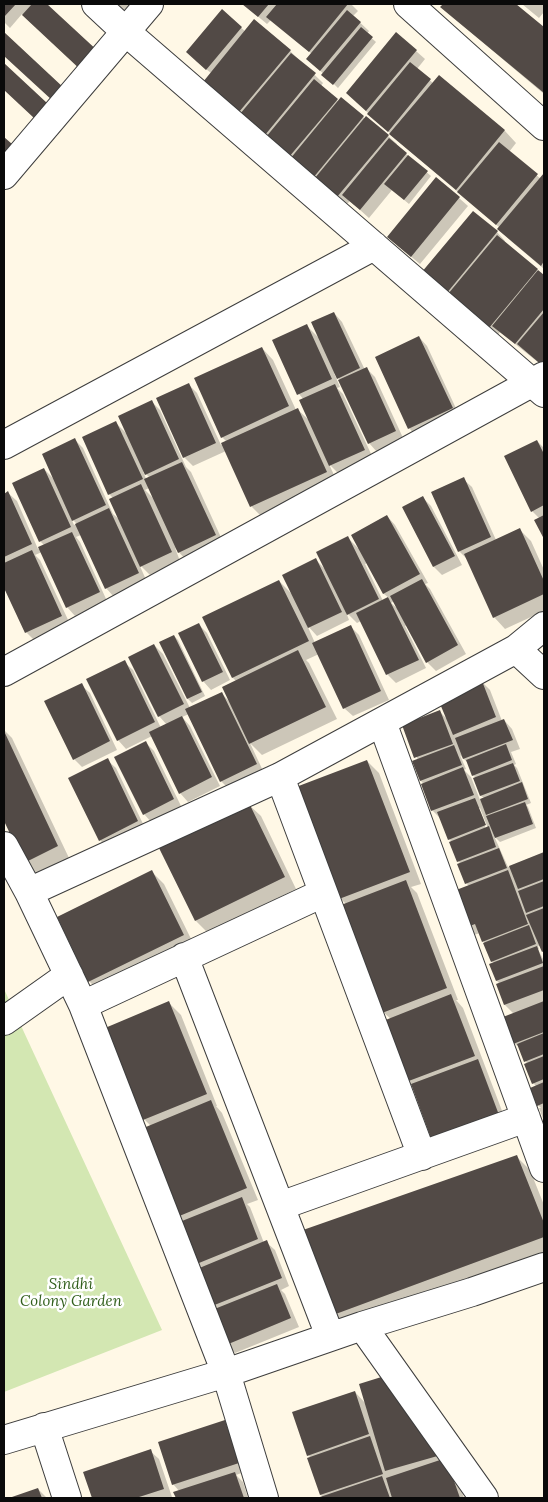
<!DOCTYPE html>
<style>
body{margin:0}
#map{position:relative;width:548px;height:1502px;overflow:hidden;background:#fff8e6;font-family:Lora,serif}
canvas{display:block}
.frame{position:absolute;inset:0;border:5px solid #0a0a0a;pointer-events:none}
</style>
<div id="map">
<canvas width="548" height="1502"></canvas>
<div class="frame"></div>
</div>
<script>
const ctx = document.querySelector('canvas').getContext('2d');
ctx.lineJoin = 'round';
function fillPath(path, color) { ctx.fillStyle = color; ctx.fill(path, 'evenodd'); }
const toPath = rows => new Path2D(rows.map(r => 'M' + r).join(''));
function stroke(path, color, width, dash) { ctx.strokeStyle = color; ctx.lineWidth = width; ctx.lineCap = dash ? 'butt' : 'round'; ctx.setLineDash(dash || []); ctx.stroke(path); }
function write(font, color, halo, rows, align = 'center') {
  ctx.font = font + ' Lora,serif'; ctx.lineWidth = 5; ctx.setLineDash([]); ctx.textBaseline = 'middle'; ctx.strokeStyle = halo; ctx.fillStyle = color; for (const [text, x, y, turn = 0] of rows) {
    ctx.save(); ctx.translate(x, y); ctx.rotate((+turn || 0) * Math.PI / 180); ctx.textAlign = isNaN(turn) ? turn : align; if (halo) ctx.strokeText(text, 0, 0); ctx.fillText(text, 0, 0); ctx.restore();
  }
}
fillPath(toPath([
 [4,989,162,1330,4,1392]
]), '#d3e7b2');
fillPath(toPath([
 [4,4,45,4,99,54,32,24,22,14,10,28,4,22],
 [116,4,154,4,139,24],
 [243,4,351,4,358,11,353,16,369,31,367,34,376,42,338,88,308,59,312,54,271,20,267,24],
 [444,4,514,4,544,29,544,94,454,18,442,7],
 [522,4,544,4,544,12,539,18],
 [222,11,246,32,290,51,323,83,321,86,339,102,363,117,388,136,397,144,396,145,431,176,409,204,392,190,369,218,350,201,346,205,213,90,211,73,196,61],
 [416,51,425,59,417,69,433,83,439,76,505,131,516,143,509,152,541,179,544,175,544,269,511,241,499,229,500,228,403,145,356,102],
 [459,198,468,206,420,264,397,245],
 [497,232,505,241,504,242,544,277,544,367,500,332,498,335,431,282],
 [334,313,342,322,365,370,367,369,375,377,404,440,377,452,369,443,341,381,334,373,340,387,337,388,343,394,373,458,339,474,329,464,338,484,263,518,252,507,226,451,193,466,184,457,157,399,189,385,197,393,221,445,227,442,222,437,262,348,273,360,296,410,298,410,310,421,304,400,299,394,307,326,319,338],
 [419,337,427,346,460,417,417,437,409,428],
 [152,402,160,410,186,467,191,472,224,544,187,561,175,548,180,561,150,575,139,564,147,582,114,597,106,588,81,535,76,537,80,542,107,601,75,616,67,607,42,552,35,555,40,560,70,624,34,640,26,632,4,585,4,495,8,493,17,501,38,549,45,546,40,541,44,469,55,480,75,440,83,448,113,514,120,520,113,498,109,494,116,423,127,434],
 [143,471,150,478,146,479],
 [149,488,153,498,145,490],
 [71,518,77,524,74,525],
 [537,441,544,448,544,536,536,521,540,519,532,511],
 [463,479,472,487,496,540,519,529,531,541,544,570,544,611,505,629,494,617,468,560,459,551],
 [423,498,431,506,462,565,442,575,434,567,403,508],
 [387,516,395,525,428,583,425,584,430,589,466,654,436,671,427,662,407,625,405,626,426,668,396,683,387,674,361,621,357,623,346,612,349,620,317,636,307,625,315,643,351,627,359,635,389,700,353,716,344,708,319,654,306,660,309,663,337,719,262,755,250,743,264,773,230,790,221,781,189,714,182,717,190,726,220,786,188,802,180,793,152,736,126,749,118,740,124,662,133,670,161,728,167,725,159,716,154,645,163,654,190,708,221,693,230,702,237,682,233,678,204,618,279,581,294,596,316,560,325,569,348,538,358,548],
 [367,563,384,594,389,598,383,601,365,564],
 [394,601,398,609,391,603],
 [199,625,207,633,230,680,211,690,203,681],
 [174,636,178,640,205,696,192,703,188,699,160,643],
 [482,682,490,690,502,721,504,720,512,729,520,749,511,752,516,764,514,765,517,768,531,803,526,805,528,807,536,828,500,842,494,836,508,867,544,853,544,954,541,945,538,946,539,949,538,949,544,961,544,1121,539,1108,541,1108,538,1105,537,1087,533,1083,527,1064,520,1048,514,1043,514,1014,505,1005,498,985,500,984,497,981,491,965,494,964,492,961,480,933,474,935,466,927,469,886,466,883,459,864,461,864,458,861,452,842,449,839,441,819,432,810,424,784,421,781,414,761,418,760,403,726,440,712,448,720],
 [460,755,468,763,473,775,476,778,475,779,481,796,484,798,480,800,471,777,464,770,466,769],
 [478,808,480,808,489,831,487,832],
 [81,685,90,693,117,750,82,767,74,759],
 [4,730,12,738,69,858,36,874,25,862,4,818],
 [146,743,154,751,182,808,152,823,144,814],
 [107,760,116,768,146,830,108,849,100,840],
 [367,761,379,773,421,884,411,887,417,893,458,1000,456,1000,463,1008,507,1124,413,1087,407,1081,391,1019,383,1012,346,904,340,898],
 [249,805,261,816,296,889,207,932,196,921],
 [152,872,164,884,195,947,101,993,89,981],
 [169,1003,181,1015,217,1106,216,1106,222,1113,258,1200,247,1204,250,1207,264,1243,266,1242,275,1250,289,1286,281,1290,285,1294,299,1327,235,1353,227,1344,217,1309,213,1305,199,1269,183,1222,178,1216,151,1126,144,1119],
 [516,1156,530,1170,544,1205,544,1256,349,1328,335,1314],
 [355,1392,366,1404,454,1468,464,1498,320,1498,323,1497,321,1495,311,1458,308,1455],
 [225,1421,234,1430,247,1471,236,1475,243,1482,248,1498,177,1498,175,1493,180,1492,173,1484],
 [150,1451,159,1459,172,1497,93,1498,85,1473],
 [38,1489,47,1498,12,1498]
]), '#0003');
fillPath(toPath([
 [4,4,16,4,4,17],
 [32,4,47,4,100,53,83,72,22,15],
 [242,4,269,4,258,17],
 [277,4,348,4,309,52,266,17],
 [443,4,516,4,544,27,544,93,440,7],
 [222,9,242,27,206,70,186,52],
 [347,10,361,22,320,71,306,59],
 [254,19,291,50,239,112,203,82],
 [361,27,373,37,333,85,321,75],
 [4,32,64,88,53,101,4,56],
 [396,32,417,50,366,111,346,93],
 [291,53,316,73,265,135,240,114],
 [410,62,431,79,388,132,367,114],
 [4,63,47,103,34,118,4,90],
 [439,75,505,130,456,190,389,134],
 [314,79,338,99,289,157,266,137],
 [341,97,364,116,313,178,290,159],
 [366,116,389,135,337,197,315,178],
 [4,137,12,144,5,152,4,151],
 [389,138,407,153,360,210,342,195],
 [499,142,538,174,496,225,457,192],
 [408,155,428,171,404,200,384,184],
 [544,173,544,261,541,266,497,229],
 [436,177,460,197,411,257,387,237],
 [473,211,498,231,446,294,421,273],
 [497,235,538,269,489,328,448,294],
 [538,270,544,275,544,309,515,344,492,326],
 [334,312,360,368,337,379,311,322],
 [544,312,544,367,517,344],
 [307,324,332,379,297,395,272,340],
 [419,336,453,408,408,429,375,357],
 [262,347,289,406,221,438,194,378],
 [367,367,396,431,368,444,338,380],
 [189,383,216,443,183,458,156,398],
 [335,384,365,450,329,466,299,400],
 [152,400,179,459,145,475,118,416],
 [298,408,327,472,250,507,221,443],
 [116,421,143,479,108,495,82,437],
 [75,438,106,505,72,521,42,454],
 [537,440,544,454,544,505,531,512,504,456],
 [182,462,216,535,178,553,144,479],
 [44,468,71,527,39,542,12,483],
 [464,477,491,537,458,552,431,492],
 [141,484,172,552,140,567,109,499],
 [8,491,32,544,4,557,4,494],
 [423,496,455,556,433,567,402,507],
 [109,508,139,573,105,589,75,524],
 [387,515,420,574,383,594,351,535],
 [544,515,544,539,534,520],
 [520,528,544,581,544,594,493,618,464,554],
 [72,532,100,592,66,608,38,547],
 [348,536,379,599,347,615,316,552],
 [32,550,62,616,25,633,4,588,4,563],
 [316,558,342,612,308,628,282,575],
 [422,579,458,645,426,663,390,596],
 [279,580,309,641,232,678,202,617],
 [388,597,419,660,386,675,356,613],
 [199,623,223,672,202,682,178,633],
 [351,625,381,691,343,709,312,643],
 [174,635,202,692,187,699,159,642],
 [154,644,184,704,158,717,128,657],
 [298,650,326,707,249,744,222,687],
 [125,660,155,722,117,741,86,679],
 [482,681,496,717,453,735,438,699],
 [82,683,110,741,73,760,44,701],
 [222,692,257,764,220,782,185,709],
 [440,710,453,744,414,758,402,725],
 [182,716,212,777,179,794,149,732],
 [504,719,513,740,463,759,455,738],
 [4,731,58,846,24,863,4,821],
 [146,741,174,799,143,815,114,757],
 [506,744,512,760,472,776,466,760],
 [454,745,462,765,420,781,412,761],
 [108,758,138,821,99,841,68,778],
 [367,760,410,872,339,899,296,787],
 [513,763,520,781,480,796,473,778],
 [463,767,474,795,431,811,421,784],
 [522,782,528,799,486,815,480,799],
 [475,798,486,825,448,840,437,812],
 [525,802,533,824,495,838,486,816],
 [249,803,285,877,195,921,159,848],
 [489,826,496,847,457,862,449,842],
 [499,848,507,868,465,884,457,864],
 [544,852,544,879,518,889,509,866],
 [152,870,184,935,88,982,57,917],
 [508,870,528,924,482,942,475,924,465,928,451,892],
 [406,880,447,988,382,1013,341,905],
 [544,881,544,906,526,913,518,891],
 [544,908,544,951,542,952,526,915],
 [529,925,536,944,491,962,483,943],
 [537,946,543,963,496,981,489,964],
 [544,966,544,990,504,1005,496,984],
 [451,994,475,1056,406,1082,383,1021],
 [169,1001,207,1094,143,1120,105,1028],
 [544,1001,544,1032,513,1044,503,1017],
 [544,1033,544,1054,524,1062,517,1044],
 [544,1056,544,1079,532,1084,524,1064],
 [478,1059,499,1115,432,1141,411,1084],
 [544,1082,544,1103,537,1106,530,1088],
 [211,1100,247,1188,177,1217,141,1129],
 [517,1155,544,1223,544,1237,333,1315,303,1230],
 [242,1197,258,1239,194,1265,177,1223],
 [267,1240,282,1278,212,1306,197,1269],
 [277,1284,291,1318,226,1345,212,1310],
 [391,1374,441,1455,385,1471,359,1384],
 [355,1391,369,1434,307,1456,292,1412],
 [225,1420,239,1463,172,1485,158,1442],
 [370,1436,383,1474,320,1495,307,1458],
 [151,1449,164,1489,136,1498,92,1498,83,1472],
 [446,1458,460,1498,392,1498,386,1478],
 [235,1472,244,1498,176,1498,173,1492],
 [382,1476,390,1498,317,1498],
 [38,1488,42,1498,9,1498]
]), '#524a46');
const minor = toPath([
 [96,4,126,32,544,393],
 [408,4,544,126],
 [4,175,149,4],
 [4,445,374,246],
 [516,649,544,675],
 [4,672,544,376],
 [382,722,544,1168],
 [280,777,422,1156],
 [4,846,29,892,83,1005,226,1373,264,1498],
 [29,892,280,777,516,649,544,626],
 [184,957,330,1336],
 [83,1005,323,893],
 [4,1021,69,975],
 [280,1206,526,1118],
 [362,1326,484,1498],
 [44,1427,67,1498],
 [4,1440,226,1373,362,1326,472,1292,544,1267]
]);
stroke(minor, '#3d3d3d', 30);
stroke(minor, '#fff', 28);
write('italic 15px', '#315f1c', '#fff', [
 ["Sindhi",71,1285],
 ["Colony Garden",71,1302]
]);
</script>
